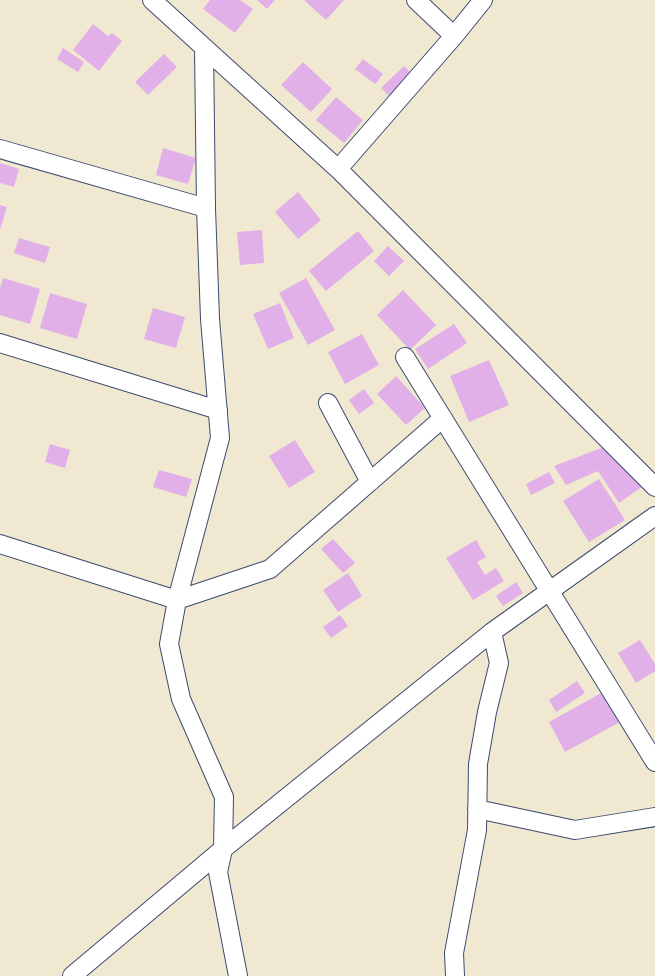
<!DOCTYPE html>
<style>
body{margin:0}
canvas{display:block;background:#f0e8d0}
</style>
<canvas width="655" height="976"></canvas>
<script>
const ctx = document.querySelector('canvas').getContext('2d');
ctx.lineJoin = 'round';
function fillPath(path, color) { ctx.fillStyle = color; ctx.fill(path, 'evenodd'); }
const toPath = rows => new Path2D(rows.map(r => 'M' + r).join(''));
function stroke(path, color, width, dash) { ctx.strokeStyle = color; ctx.lineWidth = width; ctx.lineCap = dash ? 'butt' : 'round'; ctx.setLineDash(dash || []); ctx.stroke(path); }
fillPath(toPath([
 [210,0,240,0,253,9,235,33,203,9],
 [257,0,275,0,267,9],
 [304,0,344,0,326,20],
 [93,24,108,36,112,33,122,41,99,71,73,50],
 [63,48,84,62,78,72,57,59],
 [164,54,177,67,148,95,135,82],
 [363,59,383,74,375,84,355,69],
 [303,62,332,89,311,112,281,85],
 [404,66,417,79,394,101,381,88],
 [336,97,363,120,344,143,316,120],
 [163,148,196,158,188,184,156,175],
 [0,163,19,169,14,187,0,183],
 [298,192,321,220,298,239,275,212],
 [0,205,7,207,0,230],
 [262,230,264,263,240,265,237,232],
 [358,231,374,251,326,291,309,271],
 [19,238,50,247,45,263,14,253],
 [388,246,404,261,389,276,374,261],
 [3,278,40,289,30,324,0,315,0,288],
 [306,278,335,330,308,345,279,293],
 [403,290,436,325,410,350,377,315],
 [50,293,87,304,77,339,40,328],
 [280,303,294,338,268,349,253,314],
 [153,308,185,317,176,348,144,339],
 [454,324,467,343,428,369,415,349],
 [362,334,379,365,345,384,328,352],
 [489,360,509,405,469,422,450,376],
 [396,376,425,408,406,425,377,394],
 [364,389,374,403,359,414,349,400],
 [295,440,315,472,289,488,269,456],
 [50,444,70,450,65,468,45,462],
 [604,447,646,484,619,503,598,471,566,485,554,466],
 [159,470,192,479,186,497,153,487],
 [549,472,555,483,531,495,526,484],
 [599,479,625,520,589,542,563,501],
 [333,539,355,563,343,573,321,549],
 [476,540,486,557,477,562,485,575,496,568,504,581,473,600,446,558],
 [348,573,362,596,338,612,323,590],
 [516,582,523,593,503,606,496,596],
 [340,615,348,626,331,638,323,627],
 [640,640,655,664,655,671,636,683,618,653],
 [577,681,585,693,556,712,549,700],
 [603,692,620,722,565,752,549,722]
]), '#e2b0e8');
const minor = toPath([
 [152,0,338,169,655,487],
 [454,36,483,0],
 [204,48,206,208,210,319,220,438,177,600,169,644,181,699,224,797,223,849,218,872,238,976],
 [0,149,206,208],
 [338,169,454,36,416,0],
 [0,343,218,410],
 [405,357,655,762],
 [328,403,370,482],
 [0,544,177,600,270,569,443,418],
 [477,809,575,830,655,817],
 [72,976,223,849,492,632,655,516],
 [455,976,454,953,477,830,478,764,487,712,499,663,492,632]
]);
stroke(minor, '#3b4b6f', 20);
stroke(minor, '#fff', 18);
</script>
